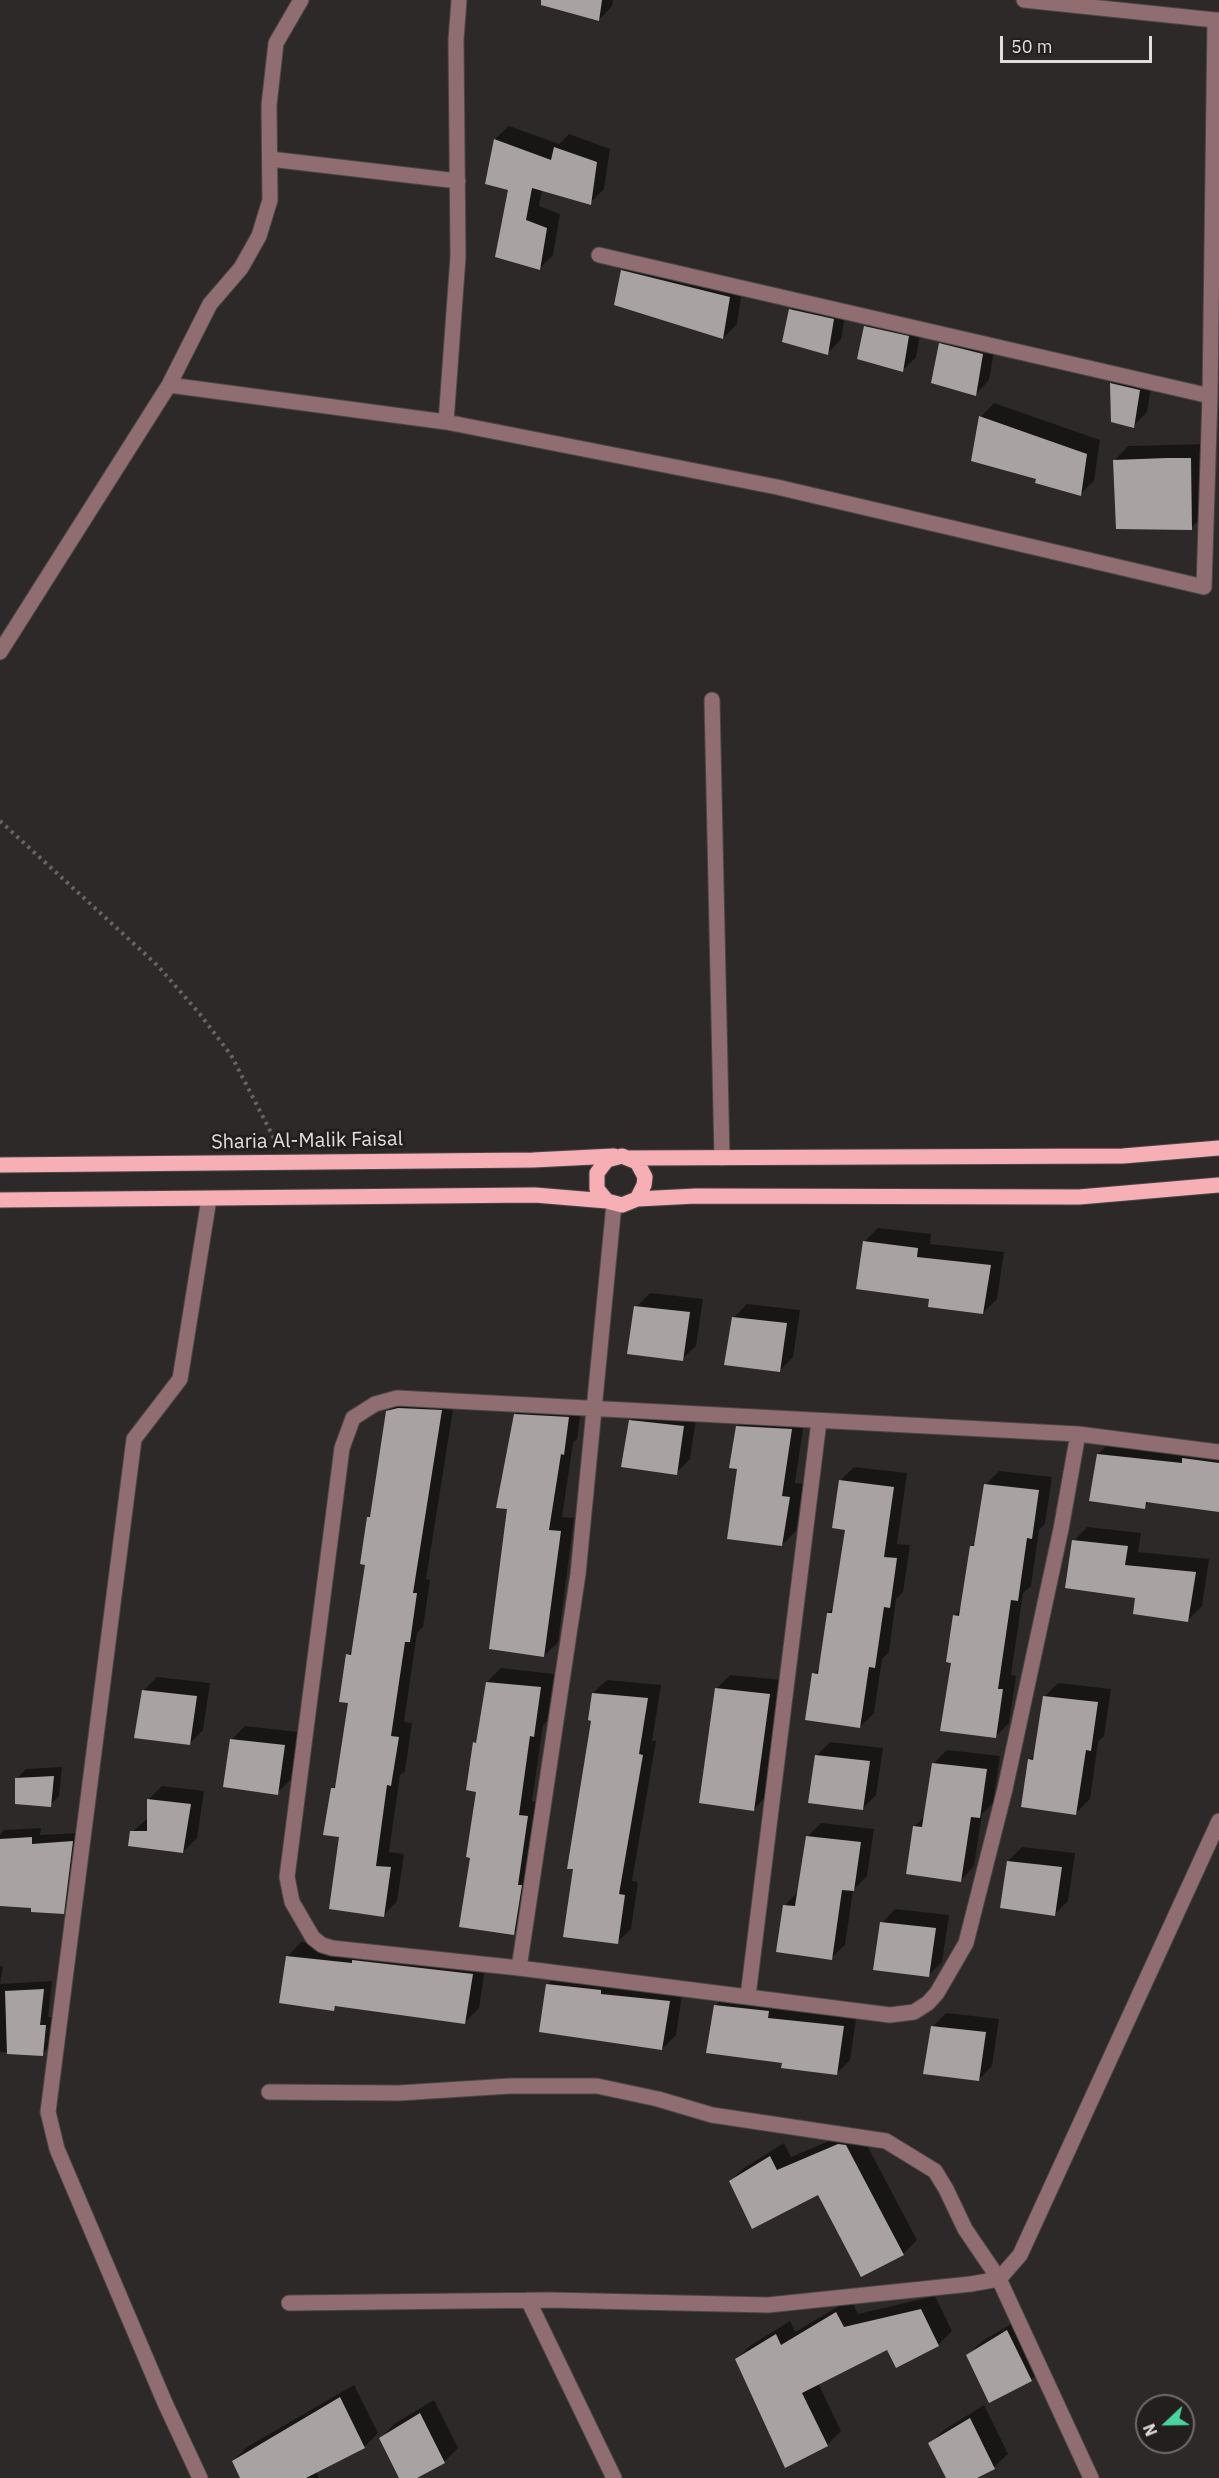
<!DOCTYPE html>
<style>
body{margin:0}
#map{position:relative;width:1219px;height:2478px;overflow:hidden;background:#2e2929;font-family:"IBM Plex Sans",sans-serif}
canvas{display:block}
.north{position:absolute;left:1135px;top:2394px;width:60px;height:60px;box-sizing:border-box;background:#241f1f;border:2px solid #706b6b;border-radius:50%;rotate:248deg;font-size:16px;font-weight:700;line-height:24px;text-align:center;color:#e1ddde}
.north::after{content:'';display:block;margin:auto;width:21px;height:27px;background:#49d49d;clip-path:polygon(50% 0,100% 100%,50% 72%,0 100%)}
.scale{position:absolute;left:1000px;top:36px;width:152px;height:27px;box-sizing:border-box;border:3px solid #e1ddde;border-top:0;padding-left:8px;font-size:18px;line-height:21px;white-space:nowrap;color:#e1ddde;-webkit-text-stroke:4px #241f1f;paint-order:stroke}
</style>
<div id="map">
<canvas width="1219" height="2478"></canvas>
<div class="north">N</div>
<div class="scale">50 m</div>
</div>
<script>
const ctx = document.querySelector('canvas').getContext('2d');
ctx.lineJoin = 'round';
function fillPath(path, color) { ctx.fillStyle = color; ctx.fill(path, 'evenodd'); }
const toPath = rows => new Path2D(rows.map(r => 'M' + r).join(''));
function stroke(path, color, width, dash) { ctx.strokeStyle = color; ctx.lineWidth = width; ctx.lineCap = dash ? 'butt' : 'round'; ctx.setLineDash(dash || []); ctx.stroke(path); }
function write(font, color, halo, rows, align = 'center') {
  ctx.font = font + ' "IBM Plex Sans",sans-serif'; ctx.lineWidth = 6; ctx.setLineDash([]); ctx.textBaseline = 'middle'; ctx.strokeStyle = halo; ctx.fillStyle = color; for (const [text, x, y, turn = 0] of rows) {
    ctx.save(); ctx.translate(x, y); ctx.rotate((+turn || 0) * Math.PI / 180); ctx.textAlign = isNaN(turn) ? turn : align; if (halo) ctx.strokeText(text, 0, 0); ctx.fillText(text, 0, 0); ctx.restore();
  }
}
fillPath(toPath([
 [557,0,613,0,612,6,599,20],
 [509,126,559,144,569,134,610,149,604,189,590,203,542,190,539,206,560,214,553,255,540,268,510,189,486,183,495,139],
 [636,257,743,283,737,324,723,338,622,271],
 [804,296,847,306,841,339,828,353,791,310],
 [879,313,922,323,916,357,902,371,865,327],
 [954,330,996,340,989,380,976,394,940,344],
 [1125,370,1153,376,1147,412,1133,426,1111,383],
 [994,403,1100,440,1094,481,1080,494,1038,478,981,417],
 [1204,444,1205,514,1191,528,1115,460,1128,446],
 [878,1228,931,1234,930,1244,1004,1252,997,1299,983,1313,864,1242],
 [650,1293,703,1299,696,1346,682,1359,636,1307],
 [747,1304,800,1310,793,1357,779,1371,733,1318],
 [455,1397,426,1579,430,1580,423,1627,417,1633,404,1722,412,1723,405,1771,400,1775,389,1852,404,1854,397,1901,384,1915,341,1836,332,1789,337,1784,349,1702,348,1655,354,1649,367,1563,369,1517,372,1514,387,1412,401,1398],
 [529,1401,582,1404,577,1439,573,1443,562,1517,574,1518,558,1642,544,1656,509,1508,515,1415],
 [644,1407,697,1412,690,1459,676,1473,630,1421],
 [751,1413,805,1415,795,1483,803,1484,796,1531,782,1545,739,1468,737,1426],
 [1112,1441,1219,1448,1219,1511,1150,1501,1144,1507,1098,1454],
 [854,1467,907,1473,897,1544,910,1545,903,1592,896,1599,889,1652,882,1659,874,1713,860,1727,814,1674,820,1667,828,1613,834,1607,846,1529,840,1481],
 [999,1471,1052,1477,1045,1524,1039,1530,1031,1586,1023,1593,1011,1675,1016,1676,1009,1723,995,1737,953,1662,954,1616,962,1608,971,1547,977,1541,985,1485],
 [1087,1527,1141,1533,1138,1552,1209,1559,1202,1606,1188,1620,1137,1596,1074,1541],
 [501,1668,554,1674,547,1721,543,1725,532,1801,541,1802,527,1919,514,1933,472,1857,478,1790,475,1743,478,1740,487,1682],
 [730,1675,783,1680,768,1795,754,1809,716,1689],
 [157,1677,210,1683,203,1730,189,1744,143,1691],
 [607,1680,661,1685,652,1741,656,1741,632,1881,638,1882,631,1929,617,1942,575,1868,593,1719,593,1693],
 [1058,1683,1111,1689,1104,1736,1098,1742,1090,1799,1076,1813,1029,1760,1035,1754,1044,1697],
 [245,1726,298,1732,291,1779,277,1793,231,1740],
 [830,1742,883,1748,876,1795,863,1808,816,1756],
 [947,1750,1000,1756,993,1803,982,1814,974,1866,961,1880,914,1827,925,1816,933,1764],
 [62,1767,59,1796,50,1805,17,1778,26,1769],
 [162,1786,204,1791,197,1838,183,1852,132,1832,148,1818,148,1800],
 [821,1823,874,1829,867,1876,853,1890,845,1945,831,1958,785,1905,799,1891,807,1837],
 [41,1828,40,1835,81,1833,72,1903,63,1912,32,1907,0,1905,0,1835,4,1830],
 [1022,1847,1075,1853,1068,1901,1055,1914,1008,1861],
 [895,1909,949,1915,942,1962,928,1976,882,1923],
 [301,1942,422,1953,486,1961,479,2008,465,2022,338,2005,334,2009,288,1956],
 [0,1966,3,1966,0,1984,52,1981,48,2017,54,2017,51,2045,42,2054,0,2052],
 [561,1971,683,1988,676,2035,662,2049,547,1985],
 [729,1992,857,2012,850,2060,836,2074,784,2062,715,2006],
 [946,2013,999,2019,992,2066,978,2080,932,2027],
 [853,2131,860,2132,917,2240,903,2254,819,2193,730,2181,744,2168,784,2143,791,2157],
 [935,2296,952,2331,938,2345,887,2348,818,2383,841,2431,827,2445,786,2466,736,2359,750,2346,790,2321,795,2332,851,2299,858,2314],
 [1021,2318,1045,2366,1031,2380,967,2356,981,2342],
 [354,2385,378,2433,364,2447,316,2471,319,2478,242,2478,233,2461,247,2447],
 [434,2400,458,2448,444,2462,413,2478,400,2478,381,2438,394,2424],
 [984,2405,1008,2454,994,2467,974,2478,947,2478,930,2443,944,2430]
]), '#0007');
fillPath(toPath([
 [541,0,602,0,599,21,541,5],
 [494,139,551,160,554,147,597,162,591,205,532,188,526,220,547,228,540,270,495,257,508,190,485,184],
 [621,270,730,297,723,339,614,305],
 [789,309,834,319,828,355,782,342],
 [864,326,909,336,903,372,857,359],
 [939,343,983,354,976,396,931,383],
 [1110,383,1140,390,1134,428,1111,422],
 [979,416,1087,454,1081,496,1035,483,1036,479,971,461],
 [1167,458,1191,458,1192,530,1116,529,1113,460],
 [863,1241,918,1248,917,1257,991,1265,983,1314,928,1307,929,1299,856,1289],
 [634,1306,690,1312,683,1361,627,1354],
 [732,1317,787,1323,780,1372,724,1365],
 [398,1408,442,1410,413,1593,417,1593,410,1642,405,1642,391,1736,399,1737,391,1786,387,1785,376,1866,391,1867,384,1917,329,1909,339,1837,323,1835,331,1788,335,1788,348,1703,339,1702,346,1654,351,1655,365,1565,360,1564,367,1517,370,1517,386,1411],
 [514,1414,569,1417,564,1455,561,1454,549,1530,561,1531,544,1657,489,1649,507,1509,496,1508],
 [629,1420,684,1426,677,1475,621,1467],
 [736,1426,792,1429,782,1496,790,1497,782,1546,727,1539,737,1469,729,1468],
 [1097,1454,1182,1463,1182,1458,1219,1463,1219,1512,1146,1502,1145,1509,1089,1501],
 [839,1480,894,1487,884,1557,897,1558,890,1608,884,1607,875,1668,869,1667,860,1728,805,1720,812,1673,818,1674,827,1613,832,1613,845,1530,832,1528],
 [984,1484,1039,1490,1032,1539,1027,1538,1018,1601,1011,1600,998,1689,1003,1689,996,1738,940,1731,951,1663,946,1662,953,1615,959,1616,970,1546,974,1546],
 [1072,1540,1128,1546,1125,1565,1196,1572,1188,1622,1133,1614,1135,1598,1065,1588],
 [486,1682,541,1687,534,1737,530,1736,519,1815,528,1816,518,1885,522,1885,514,1935,459,1927,470,1858,466,1857,476,1792,466,1790,473,1742,476,1743],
 [715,1688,770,1694,754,1811,699,1803],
 [142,1690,197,1696,190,1745,134,1738],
 [592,1693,648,1698,639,1754,643,1755,619,1894,625,1895,618,1944,563,1937,573,1869,567,1869,591,1721,588,1720],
 [1043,1696,1098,1702,1091,1751,1086,1750,1076,1815,1021,1807,1028,1759,1033,1760],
 [230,1739,285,1745,278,1795,223,1787],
 [815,1755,870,1761,863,1810,808,1803],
 [932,1763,987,1769,980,1818,971,1817,961,1882,906,1874,913,1826,922,1827],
 [54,1776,51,1807,15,1804,15,1778],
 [147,1799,191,1804,183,1853,128,1846,130,1831,147,1831],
 [806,1836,861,1842,854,1891,842,1890,832,1960,776,1952,783,1905,795,1906],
 [32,1837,32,1844,73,1841,64,1914,31,1912,31,1908,0,1906,0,1839],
 [1007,1861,1062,1867,1055,1916,1000,1908],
 [880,1922,936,1928,929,1977,873,1970],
 [286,1956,352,1963,352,1960,473,1974,465,2024,335,2006,334,2011,279,2003],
 [546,1984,601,1990,601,1994,670,2001,662,2050,539,2032],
 [44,1989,40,2025,46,2025,43,2056,7,2054,5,1991],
 [714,2005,769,2011,768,2018,844,2026,837,2075,781,2068,782,2063,706,2053],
 [931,2026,986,2032,979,2081,923,2074],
 [838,2144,846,2145,904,2255,861,2277,818,2195,752,2229,729,2181,770,2156,777,2170],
 [921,2309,939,2346,896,2368,887,2350,802,2393,828,2446,785,2468,735,2359,776,2334,781,2345,836,2312,844,2327],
 [1007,2330,1032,2381,989,2403,966,2355],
 [340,2397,365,2448,306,2478,240,2478,232,2461],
 [420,2413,445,2463,417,2478,399,2478,379,2438],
 [970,2418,995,2469,977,2478,946,2478,928,2443]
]), '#a9a2a3');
const minor = toPath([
 [1024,0,1215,20],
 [270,159,458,181],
 [599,255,1210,396],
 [169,385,446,422,777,487,1204,587,1210,396,1215,20,1219,20],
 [446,422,458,257,456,40,459,0],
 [0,652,169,385,210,304,241,268,259,236,270,200,269,105,276,43,301,0],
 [712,700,722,1158],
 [397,1398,1078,1434,1061,1529,1005,1789,966,1943,937,1993,928,2003,914,2012,890,2015,519,1968,332,1948,322,1945,313,1938,292,1902,287,1877,342,1448,353,1418,375,1404,397,1398],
 [1078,1434,1219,1452],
 [519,1968,578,1574,614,1204],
 [748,1996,819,1421],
 [269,2092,399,2093,510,2086,597,2086,658,2099,712,2115,886,2141,935,2171,946,2189,965,2229,999,2279,1091,2478],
 [528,2300,614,2478],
 [289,2303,550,2300,768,2305,971,2284,999,2279,1020,2255,1219,1821],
 [200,2478,165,2403,57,2149,48,2112,134,1439,180,1379,209,1199]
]);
const major = toPath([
 [630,1158,1123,1156,1219,1148],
 [0,1165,533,1160,614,1156],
 [637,1199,644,1185,645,1177,637,1162,622,1156,607,1160,597,1173,597,1189,607,1201,622,1205,637,1199,696,1196,1079,1197,1219,1185],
 [0,1200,535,1195,607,1201]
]);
stroke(minor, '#4b4646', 17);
stroke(major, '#4b4646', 17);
stroke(toPath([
 [0,821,157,965,199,1013,231,1055,278,1146]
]), '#686364', 4, [3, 4.5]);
stroke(minor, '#8f6d70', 15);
stroke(major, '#f5afb5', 15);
write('20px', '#e1ddde', '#241f1f', [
 ["Sharia Al-Malik Faisal",307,1141,-1]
]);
</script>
